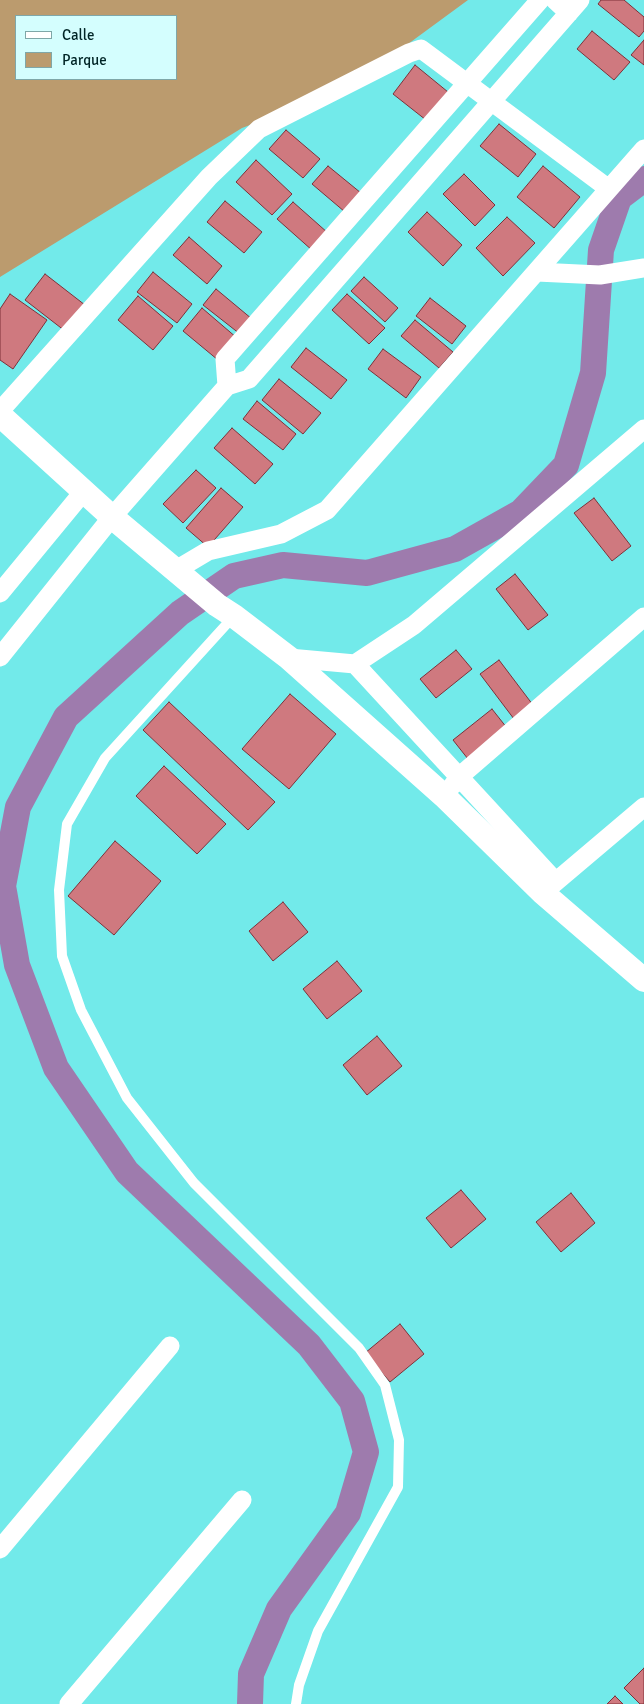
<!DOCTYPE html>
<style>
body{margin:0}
#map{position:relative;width:644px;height:1704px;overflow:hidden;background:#72eaea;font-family:Signika,sans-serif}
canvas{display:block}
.legend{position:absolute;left:15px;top:15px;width:162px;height:65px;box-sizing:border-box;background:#d4fefe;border:1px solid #7fa7a8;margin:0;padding:6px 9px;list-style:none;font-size:15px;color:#002526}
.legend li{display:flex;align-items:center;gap:10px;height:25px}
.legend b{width:25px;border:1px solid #7fa7a8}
</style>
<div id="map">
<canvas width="644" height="1704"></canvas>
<ul class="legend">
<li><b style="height:6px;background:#fff"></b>Calle</li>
<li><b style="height:14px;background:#bb9b6e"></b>Parque</li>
</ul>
</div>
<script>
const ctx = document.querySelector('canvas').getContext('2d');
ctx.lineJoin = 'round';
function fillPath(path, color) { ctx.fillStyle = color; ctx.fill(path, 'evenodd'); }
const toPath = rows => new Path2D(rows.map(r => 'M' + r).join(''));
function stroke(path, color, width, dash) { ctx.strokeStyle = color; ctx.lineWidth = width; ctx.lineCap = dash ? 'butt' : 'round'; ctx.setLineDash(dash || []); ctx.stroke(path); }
fillPath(toPath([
 [0,0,468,0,408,44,285,112,242,128,0,277],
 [16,16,176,16,176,79,16,79]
]), '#bb9b6e');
stroke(toPath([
 [250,1704,251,1674,279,1609,348,1513,366,1452,352,1401,309,1345,127,1172,56,1068,17,965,3,886,18,807,66,717,180,613,234,576,283,565,367,573,455,549,521,512,566,465,593,373,601,250,619,198,644,179]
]), '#9e7bad', 26);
const building = toPath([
 [601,0,624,0,644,17,644,31,639,37,598,4,601,0],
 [592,31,630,62,614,80,577,49,592,31],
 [644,40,644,65,631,55,644,40],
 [415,65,448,92,426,120,393,94,415,65],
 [499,124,536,154,518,177,480,146,499,124],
 [286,130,320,159,303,178,269,149,286,130],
 [256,160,292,194,272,215,236,182,256,160],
 [328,166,361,193,345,212,312,184,328,166],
 [543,166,580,197,554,228,517,197,543,166],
 [464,174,495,205,475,226,443,194,464,174],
 [225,201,262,232,244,253,207,222,225,201],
 [293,202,328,233,313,251,277,219,293,202],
 [427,212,462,245,443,266,408,232,427,212],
 [507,217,535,243,503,276,476,248,507,217],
 [189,237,222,266,207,284,173,255,189,237],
 [153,272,192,304,177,323,137,292,153,272],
 [45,274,85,305,65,331,25,300,45,274],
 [364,277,398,308,385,322,351,291,364,277],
 [216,289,252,319,240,334,203,305,216,289],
 [10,294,47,320,13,369,0,360,0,309,10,294],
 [347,294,385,328,369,344,332,310,347,294],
 [138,296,173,326,153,350,118,320,138,296],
 [430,298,466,326,452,344,416,316,430,298],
 [202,308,237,338,218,360,183,331,202,308],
 [415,320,453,352,439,368,401,336,415,320],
 [306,348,347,380,331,399,291,367,306,348],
 [383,349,421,377,406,398,368,369,383,349],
 [279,379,321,413,303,434,262,400,279,379],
 [257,401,296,434,283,450,243,419,257,401],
 [232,428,273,464,255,484,214,448,232,428],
 [196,470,216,488,183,523,163,504,196,470],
 [221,488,243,507,208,547,186,528,221,488],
 [594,498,631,546,612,561,574,513,594,498],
 [515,574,548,615,528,630,496,589,515,574],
 [456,650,472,669,436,698,420,679,456,650],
 [499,660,533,705,514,719,480,674,499,660],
 [290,694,336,734,289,789,242,749,290,694],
 [169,702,275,802,248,830,143,730,169,702],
 [492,709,507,728,468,759,453,740,492,709],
 [164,766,226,824,197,854,136,796,164,766],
 [115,841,161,881,114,935,68,896,115,841],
 [283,902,308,932,273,961,249,931,283,902],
 [337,961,362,991,327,1019,303,989,337,961],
 [377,1036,402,1066,367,1095,343,1065,377,1036],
 [461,1190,486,1219,451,1248,426,1218,461,1190],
 [571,1193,595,1223,561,1252,536,1222,571,1193],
 [400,1324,424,1354,390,1382,365,1353,400,1324],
 [644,1668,644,1704,640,1704,624,1688,644,1668],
 [615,1696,623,1704,607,1704,615,1696]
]);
fillPath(building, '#cf797f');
stroke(building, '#7e3039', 1);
stroke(toPath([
 [234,616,105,758,67,824,59,890,62,956,81,1010,127,1098,194,1183,359,1348,385,1385,399,1440,398,1487,318,1631,299,1685,296,1704]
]), '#fff', 10);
stroke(toPath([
 [555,0,569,13],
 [537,272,600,275,644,268],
 [227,386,225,359,540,0],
 [0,411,209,177,259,129,409,53,421,49,609,189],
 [176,570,208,551,281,534,327,510,644,149],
 [0,593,84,491],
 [0,657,112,517,227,386,249,379,580,0],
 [289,658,355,664,414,625,644,429],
 [355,664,555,881],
 [453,785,460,776,644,617],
 [546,890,644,807],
 [0,1549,170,1346],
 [69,1704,242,1500]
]), '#fff', 19);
stroke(toPath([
 [0,415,112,517,217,605,234,616,289,658,444,796,543,893,644,980]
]), '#fff', 24);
</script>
